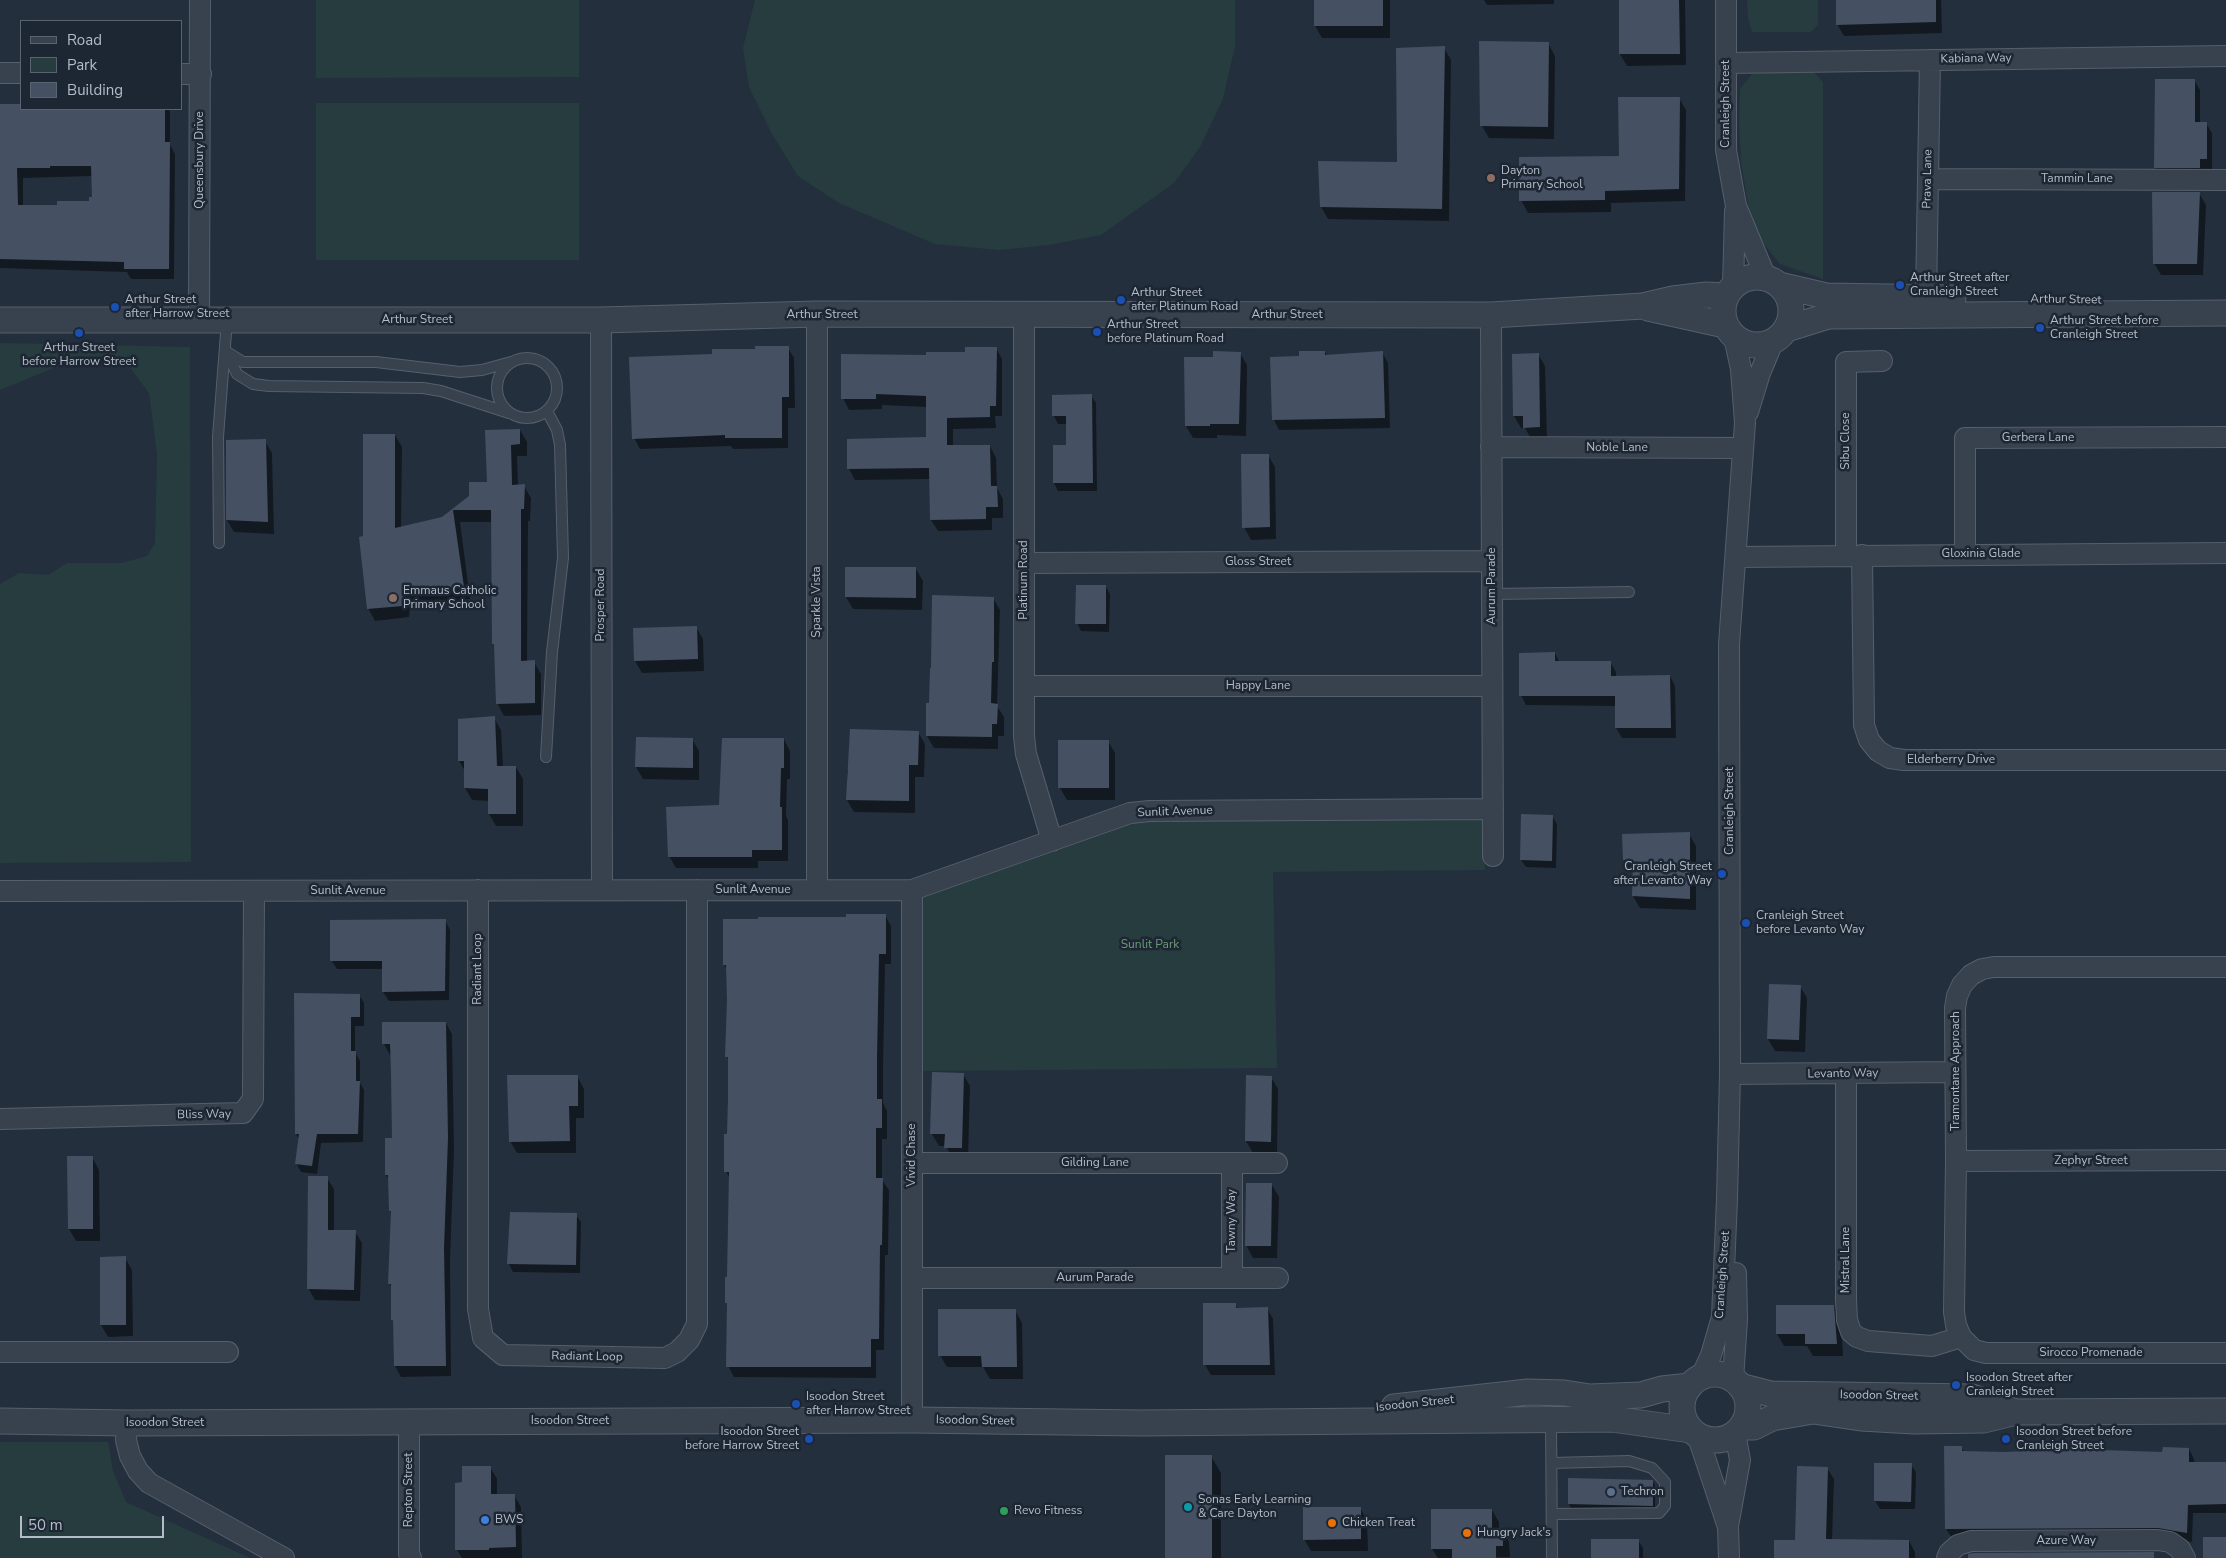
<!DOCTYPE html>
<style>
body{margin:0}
#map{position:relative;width:2226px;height:1558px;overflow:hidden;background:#242f3e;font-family:"Nunito Sans",sans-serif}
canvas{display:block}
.legend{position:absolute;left:20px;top:20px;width:162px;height:90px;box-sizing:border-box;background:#1d2633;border:1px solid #59626f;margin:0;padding:6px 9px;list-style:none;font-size:15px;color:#b4bcc9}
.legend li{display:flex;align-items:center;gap:10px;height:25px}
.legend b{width:25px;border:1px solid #59626f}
.scale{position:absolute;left:20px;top:1516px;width:144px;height:22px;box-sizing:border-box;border:2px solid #b4bcc9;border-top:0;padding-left:6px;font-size:15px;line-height:18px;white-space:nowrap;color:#b4bcc9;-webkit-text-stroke:4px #1d2633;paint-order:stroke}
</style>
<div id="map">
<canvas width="2226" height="1558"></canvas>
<ul class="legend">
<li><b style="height:6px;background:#38414e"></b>Road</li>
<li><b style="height:14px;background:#263c3f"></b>Park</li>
<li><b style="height:14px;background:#455162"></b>Building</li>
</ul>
<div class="scale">50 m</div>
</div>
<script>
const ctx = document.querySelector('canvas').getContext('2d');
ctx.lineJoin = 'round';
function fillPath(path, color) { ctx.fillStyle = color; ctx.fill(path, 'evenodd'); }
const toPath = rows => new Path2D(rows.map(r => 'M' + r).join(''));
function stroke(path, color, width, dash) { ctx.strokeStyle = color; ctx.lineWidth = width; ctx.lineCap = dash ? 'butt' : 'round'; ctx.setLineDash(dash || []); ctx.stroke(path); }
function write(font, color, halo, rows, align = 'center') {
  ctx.font = font + ' "Nunito Sans",sans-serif'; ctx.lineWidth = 5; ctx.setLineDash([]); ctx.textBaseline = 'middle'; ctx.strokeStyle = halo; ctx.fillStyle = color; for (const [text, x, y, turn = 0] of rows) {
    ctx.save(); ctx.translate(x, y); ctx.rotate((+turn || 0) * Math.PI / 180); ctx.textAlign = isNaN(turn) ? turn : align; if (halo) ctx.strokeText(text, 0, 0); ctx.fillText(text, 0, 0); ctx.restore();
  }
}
fillPath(toPath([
 [316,0,579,0,579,77,316,78],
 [755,0,1235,0,1235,46,1223,99,1200,147,1174,183,1101,235,1049,245,999,250,935,244,839,203,798,176,772,134,749,87,743,48],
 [1747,0,1818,0,1818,25,1811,32,1752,32,1748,18],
 [1812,70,1823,82,1823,279,1780,264,1760,239,1749,209,1741,162,1739,124,1740,89,1752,74,1763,71],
 [316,103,579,103,579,260,316,260],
 [0,343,190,347,191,862,0,863,0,584,19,573,48,575,67,563,122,563,147,556,155,543,157,454,149,393,131,369,105,360,73,360,0,390],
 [1484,816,1485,870,1273,872,1277,1068,922,1071,923,897,1130,819],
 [0,1442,108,1442,113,1471,126,1502,250,1558,0,1558]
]), '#263c3f');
fillPath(toPath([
 [1316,0,1390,0,1390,38,1322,38,1315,26],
 [1484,0,1554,0,1554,4,1487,5],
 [1620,0,1685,0,1686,65,1627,66,1620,54],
 [1837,0,1941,0,1942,33,1844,36,1837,24],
 [1480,43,1548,43,1555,56,1554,139,1489,138,1482,126],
 [1444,48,1451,60,1449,221,1328,219,1321,207,1398,163],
 [2194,80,2200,90,2200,123,2206,123,2212,133,2212,169,2205,169,2205,178,2161,178,2155,168],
 [1679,98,1686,110,1685,201,1611,203,1611,212,1528,213,1521,200,1620,158],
 [0,104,21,104,21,109,170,109,170,145,175,154,174,279,131,279,127,272,0,268],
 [93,176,93,198,90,202,58,206,23,206,23,178],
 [2199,193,2206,205,2203,275,2161,275,2154,263],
 [788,348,794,358,795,408,788,408,788,448,733,449,731,446,640,449,634,438,713,356,713,350],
 [996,348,1002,359,1002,416,995,416,996,428,953,429,953,446,990,446,996,458,997,488,1003,499,1003,518,992,518,992,530,938,531,931,520,930,479,855,480,849,469,927,438,927,407,882,405,882,409,849,410,843,398,927,357],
 [1325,352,1327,356,1382,352,1388,363,1390,428,1279,430,1274,420,1301,357],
 [1240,353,1247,365,1246,436,1217,435,1217,438,1193,438,1186,426,1214,358],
 [1538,354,1545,366,1547,439,1531,439,1525,428,1521,428,1514,416],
 [1091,395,1096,403,1097,491,1058,491,1054,483,1067,446,1067,424,1058,424,1054,416],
 [520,430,527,442,527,456,517,456,518,486,524,486,531,498,530,521,528,521,527,662,534,662,541,674,541,715,504,716,497,703,496,648,493,644,492,522,460,522,470,599,410,607,409,617,375,621,368,608,365,537,395,435,402,447,401,528,443,518,488,483],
 [265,441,272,453,274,534,234,532,227,520],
 [1268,455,1275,467,1276,539,1251,540,1244,527],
 [916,569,923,581,922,610,853,609,846,597],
 [1106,587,1110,594,1109,632,1081,631,1077,623],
 [993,598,1000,610,997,706,1004,717,1004,736,998,736,998,749,934,748,927,736,927,704,931,704,933,669],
 [696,627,703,639,704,671,642,673,635,661,634,629],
 [1555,653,1560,663,1610,662,1616,672,1616,677,1670,676,1675,686,1676,738,1622,738,1616,728,1616,706,1526,705,1521,695],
 [494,718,501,730,503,767,516,767,523,779,523,826,496,826,489,814,489,801,472,800,465,788,465,771,459,761],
 [918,732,925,744,924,777,915,777,915,813,854,812,847,800,847,770],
 [692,739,699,751,699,780,643,779,636,767],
 [784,739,790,751,790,779,787,779,786,816,788,820,788,861,758,861,758,868,676,868,669,856,720,807],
 [1108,741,1115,753,1115,800,1067,800,1060,788],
 [1552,816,1557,824,1556,868,1526,867,1521,860],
 [1689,834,1696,846,1696,910,1640,908,1633,896,1634,872,1631,872,1624,860,1623,835],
 [885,915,891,926,891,964,885,964,883,1069,883,1103,887,1111,887,1139,882,1139,882,1180,889,1190,888,1255,885,1255,884,1350,876,1350,876,1378,734,1377,728,1366,730,1179,726,1171,728,1136,729,1061,727,1057,729,1000,728,971,724,965,847,918],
 [445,920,450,930,449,1000,389,1001,383,992,383,969,337,969,331,960],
 [1800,986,1807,998,1805,1052,1775,1051,1768,1039],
 [295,994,359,995,364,1003,364,1026,355,1026,355,1052,360,1061,360,1083,364,1090,363,1142,321,1143,317,1174,301,1172,296,1163,300,1140,296,1134],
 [446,1023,452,1034,454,1150,450,1260,451,1376,401,1377,395,1366,392,1288,389,1283,392,1215,390,1211,390,1181,386,1175,393,1139,392,1055,390,1055,384,1044,384,1024],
 [963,1074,970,1086,968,1160,953,1160,946,1146,939,1146,932,1134],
 [577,1076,584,1089,584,1118,576,1118,576,1153,517,1153,510,1141],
 [1271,1077,1278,1089,1277,1153,1253,1153,1246,1141],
 [69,1157,92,1157,99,1170,100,1241,76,1241,69,1229],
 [327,1178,334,1189,334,1231,355,1232,362,1243,360,1301,315,1300,308,1288],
 [1272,1185,1279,1197,1277,1258,1253,1258,1246,1245],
 [511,1213,576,1215,581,1222,580,1273,513,1272,509,1264],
 [125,1258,132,1270,133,1336,108,1337,101,1325],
 [1235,1304,1238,1309,1267,1308,1273,1319,1275,1375,1211,1375,1205,1365],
 [1834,1306,1841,1318,1843,1356,1813,1356,1807,1346,1784,1346,1777,1334],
 [1015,1310,1022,1323,1023,1379,990,1379,983,1367,947,1367,940,1355],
 [1961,1447,1964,1452,2164,1454,2189,1449,2194,1459,2194,1463,2226,1463,2226,1513,2193,1513,2192,1542,2164,1537,1952,1538,1946,1529],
 [1211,1456,1221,1473,1221,1558,1166,1558],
 [1911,1465,1916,1472,1915,1509,1880,1509,1875,1501],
 [490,1467,497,1479,497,1495,514,1495,521,1507,522,1558,462,1558,457,1550],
 [1827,1468,1834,1479,1832,1540,1909,1541,1915,1552,1915,1558,1775,1558,1796,1541],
 [1570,1480,1653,1481,1655,1485,1655,1509,1571,1508,1569,1504],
 [1360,1508,1367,1520,1368,1551,1311,1551,1304,1539],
 [1492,1510,1499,1522,1499,1529,1502,1529,1509,1542,1510,1557,1438,1558,1432,1549],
 [1638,1540,1643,1548,1643,1558,1592,1558]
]), '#0007');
fillPath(toPath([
 [1314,0,1383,0,1383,26,1314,26],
 [1619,0,1679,0,1680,54,1619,54],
 [1836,0,1936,0,1936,22,1836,25],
 [1479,41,1549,42,1548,127,1480,126],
 [1445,46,1442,209,1320,207,1318,161,1397,162,1396,48],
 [2155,79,2195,79,2195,122,2207,122,2207,159,2200,159,2200,168,2154,168],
 [1618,97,1680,97,1679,189,1605,191,1605,200,1519,201,1519,157,1619,156],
 [0,104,20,104,20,109,165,109,165,142,170,142,169,269,124,269,124,262,0,259],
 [50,166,91,166,92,197,89,197,89,201,57,201,57,205,18,205,17,168,50,168],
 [2152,192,2200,192,2197,264,2153,264],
 [755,346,789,346,789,397,782,397,782,438,725,438,725,435,632,439,629,357,712,354,712,349,755,349],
 [965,347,997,347,996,406,990,406,990,417,947,418,947,445,990,445,991,486,997,486,998,507,986,507,986,519,930,520,929,468,847,469,847,439,926,437,926,396,876,394,876,399,841,399,841,354,926,355,926,352,965,352],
 [1213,351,1241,352,1239,424,1210,424,1210,426,1185,426,1184,357,1213,357],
 [1299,351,1325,351,1325,355,1383,351,1385,418,1272,420,1270,357,1299,356],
 [1539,353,1540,427,1523,428,1523,416,1513,416,1512,354],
 [1092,394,1093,483,1053,483,1053,445,1066,445,1066,416,1052,416,1052,395],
 [520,429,520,444,511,445,512,485,525,484,524,509,521,509,521,661,535,660,535,703,496,704,494,644,492,644,491,510,453,510,464,587,403,595,403,606,367,609,359,537,363,536,363,434,395,434,395,528,442,517,469,496,469,482,487,482,485,430],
 [266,439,268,522,226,520,226,440],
 [1241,454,1269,454,1270,527,1242,528],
 [845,567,916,567,916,598,845,597],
 [1076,585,1106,585,1106,624,1075,624],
 [932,595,994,597,994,662,992,662,991,703,998,704,997,724,992,724,992,737,926,736,926,703,929,703,930,668,931,668],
 [697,626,698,659,634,661,633,628],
 [1555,652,1555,661,1611,661,1611,676,1670,675,1671,728,1615,728,1615,696,1519,696,1519,653],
 [495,716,497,766,516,766,516,814,488,814,488,789,464,788,464,761,458,761,458,719],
 [850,729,919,731,918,765,909,765,909,801,846,800],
 [636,737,693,738,693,768,635,767],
 [722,738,784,738,784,768,781,768,780,807,782,807,782,850,752,850,752,857,668,857,666,807,719,805],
 [1058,740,1109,740,1109,788,1058,788],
 [1521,814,1553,815,1552,861,1520,860],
 [1690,832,1690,899,1632,896,1633,860,1623,860,1622,834],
 [846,914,886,914,886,954,879,954,877,1057,877,1099,882,1099,882,1128,876,1128,876,1178,883,1178,882,1245,880,1245,879,1339,871,1339,871,1367,726,1367,727,1303,725,1303,725,1277,727,1277,729,1172,724,1172,724,1134,727,1134,728,1099,728,1057,725,1057,727,1000,726,965,723,965,723,919,758,919,758,917,846,917],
 [446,919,445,991,382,992,382,961,330,961,330,920],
 [1769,984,1801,985,1799,1040,1767,1039],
 [294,993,360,994,360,1017,351,1017,351,1051,356,1051,356,1081,360,1081,358,1134,317,1134,312,1166,295,1164,299,1134,295,1134],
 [382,1022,446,1022,448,1138,444,1248,446,1366,394,1366,393,1320,391,1320,391,1284,388,1284,391,1211,389,1211,388,1175,385,1175,385,1138,392,1138,391,1073,390,1044,382,1044],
 [932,1072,964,1073,962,1148,944,1148,945,1134,930,1134],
 [507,1075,578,1075,578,1106,569,1106,570,1141,509,1142],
 [1246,1075,1272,1076,1271,1142,1245,1141],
 [67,1156,93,1156,93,1229,68,1229],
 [308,1176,328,1176,328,1230,356,1230,354,1290,307,1289],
 [1246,1183,1272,1183,1271,1246,1245,1246],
 [510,1212,577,1213,576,1265,507,1264],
 [126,1256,126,1325,100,1325,100,1257],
 [1203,1303,1236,1303,1236,1308,1268,1307,1270,1365,1203,1365],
 [1776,1305,1834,1305,1837,1344,1805,1344,1805,1334,1776,1334],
 [938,1309,1016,1309,1017,1367,982,1367,981,1356,938,1356],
 [1944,1446,1962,1446,1962,1451,2004,1452,2069,1449,2162,1452,2163,1447,2189,1448,2189,1462,2226,1462,2226,1504,2188,1505,2187,1533,2158,1528,1945,1529],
 [1165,1455,1212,1455,1212,1558,1165,1558],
 [1874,1463,1912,1463,1911,1502,1874,1501],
 [462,1466,491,1466,491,1494,515,1494,516,1547,489,1548,489,1550,455,1550,455,1483,462,1482],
 [1797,1466,1828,1467,1826,1539,1909,1540,1909,1558,1774,1558,1774,1540,1795,1540],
 [1568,1478,1653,1480,1653,1506,1568,1504],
 [1303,1507,1361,1507,1361,1539,1303,1540],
 [1431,1509,1492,1509,1492,1528,1503,1528,1503,1546,1496,1546,1496,1558,1452,1558,1452,1549,1431,1549],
 [2203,1537,2226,1537,2226,1558,2203,1558],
 [1591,1539,1639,1539,1639,1558,1591,1558],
 [2154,1552,2154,1558,1968,1558,1968,1554,1973,1553]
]), '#455162');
const service = toPath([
 [225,349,237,374,253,384,269,386,423,388,441,391,509,413],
 [227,352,243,362,376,362,460,372,482,370,511,362],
 '497 388a30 30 0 1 1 60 0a30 30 0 1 1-60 0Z',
 [219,543,218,437,227,320],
 [1492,594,1629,592],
 [546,757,552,652,563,558,560,445,557,430,547,411],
 [1551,1420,1552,1558],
 [1552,1463,1629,1461,1652,1468,1665,1482,1665,1506,1659,1513,1552,1514]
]);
const minor = toPath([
 [1726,0,1726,150,1736,206,1766,278],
 [1726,63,2226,56],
 [0,73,21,73],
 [181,74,201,74],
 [1928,179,2226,180],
 [1733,286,1735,211],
 [1926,298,1930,60],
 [817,314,817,890],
 [1024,315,1024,736,1026,754,1052,841],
 [1491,315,1493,856],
 [199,320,200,0],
 [601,320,602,890],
 [1748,412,1760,373,1773,342],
 [1491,447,1742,448],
 [1965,554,1965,438,2226,437],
 [1846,555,1846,362,1882,361],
 [1862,555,1864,725,1869,740,1878,751,1890,758,1904,760,2226,760],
 [1737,557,2226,553],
 [1024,563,1492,561],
 [1024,686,1492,686],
 [478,890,478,1309,483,1338,503,1355,665,1358,677,1352,689,1340,697,1324,697,890],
 [912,890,912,1420],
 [0,891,912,890,1130,813,1150,811,1493,809],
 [2226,967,1994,967,1982,969,1971,975,1962,985,1957,996,1955,1008,1956,1161,1954,1312,1956,1325,1961,1337,1974,1350,1986,1353,2226,1353],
 [1730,1074,1955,1072],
 [1846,1074,1846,1299,1847,1320,1851,1332,1857,1337,1868,1341,1932,1346,1961,1337],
 [0,1119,243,1113,253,1099,254,891],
 [1956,1161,2226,1160],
 [912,1163,1277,1163],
 [1232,1163,1232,1278],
 [912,1278,1278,1278],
 [0,1352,228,1352],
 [1701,1377,1711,1355,1722,1317,1727,1199,1730,1074,1729,644,1745,423,1741,369,1734,337],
 [1733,1380,1737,1319,1736,1273],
 [409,1422,409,1554,411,1558],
 [127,1423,126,1440,130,1456,138,1471,149,1483,284,1558],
 [1697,1434,1727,1524],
 [1729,1558,1728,1526,1740,1460,1735,1433],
 [1947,1558,1949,1553,1958,1545,1971,1541,2158,1540,2170,1542,2180,1549,2185,1558]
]);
const tertiary = toPath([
 '1723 311a34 34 0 1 1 68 0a34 34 0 1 1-68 0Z',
 [1779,285,1826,296,1953,298],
 [1648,308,1725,325],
 [0,320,601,320,817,314,1491,315,1643,306,1673,299,1706,295,1726,296],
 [1786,329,1828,316,2226,313],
 '1682 1407a33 33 0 1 1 66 0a33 33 0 1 1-66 0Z',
 [1740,1386,1771,1394,1972,1397,2016,1412],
 [1394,1407,1528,1392,1564,1393,1590,1397,1641,1395,1662,1389,1690,1386],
 [0,1421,127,1423,912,1420,1140,1423,1612,1419,1691,1430],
 [1741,1427,1754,1427,1772,1418,1813,1411,1861,1418,1914,1421,1984,1420,2016,1412,2226,1411]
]);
stroke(service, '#565f6c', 12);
stroke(minor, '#565f6c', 22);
stroke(tertiary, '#565f6c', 27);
stroke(service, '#38414e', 10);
stroke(minor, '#38414e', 20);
stroke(tertiary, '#38414e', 25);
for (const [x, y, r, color] of [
 [1491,178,5,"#8d6e63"],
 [1900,285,5,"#1a4fb4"],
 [1121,300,5,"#1a4fb4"],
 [115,307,5,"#1a4fb4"],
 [2040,328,5,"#1a4fb4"],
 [1097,332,5,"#1a4fb4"],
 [79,333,5,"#1a4fb4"],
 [393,598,5,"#8d6e63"],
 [1722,874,5,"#1a4fb4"],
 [1746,923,5,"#1a4fb4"],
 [1956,1385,5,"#1a4fb4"],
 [796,1404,5,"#1a4fb4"],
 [809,1439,5,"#1a4fb4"],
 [2006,1439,5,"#1a4fb4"],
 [1611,1492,5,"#5c6f8a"],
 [1188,1507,5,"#0f9aa8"],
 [1004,1511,5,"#2e9e5b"],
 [485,1520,5,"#3f7fe0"],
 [1332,1523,5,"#e8710a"],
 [1467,1533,5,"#e8710a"]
]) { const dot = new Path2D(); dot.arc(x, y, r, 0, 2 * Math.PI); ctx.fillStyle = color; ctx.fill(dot); stroke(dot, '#1d2633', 2); }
write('12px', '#b4bcc9', '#1d2633', [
 ["Kabiana Way",1976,59,-1],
 ["Cranleigh Street",1726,104,-90],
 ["Queensbury Drive",200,160,-90],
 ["Prava Lane",1928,179,-89],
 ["Tammin Lane",2077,179],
 ["Arthur Street",2066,300,1],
 ["Arthur Street",822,315],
 ["Arthur Street",1287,315],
 ["Arthur Street",417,320],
 ["Gerbera Lane",2038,438],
 ["Sibu Close",1846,441,-90],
 ["Noble Lane",1617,448],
 ["Gloxinia Glade",1981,554],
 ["Gloss Street",1258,562],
 ["Platinum Road",1024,580,-90],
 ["Aurum Parade",1492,586,-90],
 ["Sparkle Vista",817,602,-90],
 ["Prosper Road",601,605,-90],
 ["Happy Lane",1258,686],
 ["Elderberry Drive",1951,760],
 ["Cranleigh Street",1730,811,-90],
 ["Sunlit Avenue",1175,812,-2],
 ["Sunlit Avenue",753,890],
 ["Sunlit Avenue",348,891],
 ["Radiant Loop",478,969,-90],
 ["Tramontane Approach",1956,1071,-90],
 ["Levanto Way",1843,1074,-1],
 ["Bliss Way",204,1115,-1],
 ["Vivid Chase",912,1155,-90],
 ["Zephyr Street",2091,1161],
 ["Gilding Lane",1095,1163],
 ["Tawny Way",1232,1221,-90],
 ["Mistral Lane",1846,1260,-90],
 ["Cranleigh Street",1723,1275,-86],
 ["Aurum Parade",1095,1278],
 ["Sirocco Promenade",2091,1353],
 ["Radiant Loop",587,1357,1],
 ["Isoodon Street",1879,1396,1],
 ["Isoodon Street",1415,1404,-6],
 ["Isoodon Street",570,1421],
 ["Isoodon Street",975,1421,1],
 ["Isoodon Street",165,1423],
 ["Repton Street",409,1490,-90],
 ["Azure Way",2066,1541]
]);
write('12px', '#b4bcc9', '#1d2633', [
 ["Dayton",1501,171],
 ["Primary School",1501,185],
 ["Arthur Street after",1910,278],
 ["Cranleigh Street",1910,292],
 ["Arthur Street",1131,293],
 ["after Platinum Road",1131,307],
 ["Arthur Street",125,300],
 ["after Harrow Street",125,314],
 ["Arthur Street before",2050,321],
 ["Cranleigh Street",2050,335],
 ["Arthur Street",1107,325],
 ["before Platinum Road",1107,339],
 ["Arthur Street",79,348,"center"],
 ["before Harrow Street",79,362,"center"],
 ["Emmaus Catholic",403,591],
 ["Primary School",403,605],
 ["Cranleigh Street",1712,867,"right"],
 ["after Levanto Way",1712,881,"right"],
 ["Cranleigh Street",1756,916],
 ["before Levanto Way",1756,930],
 ["Isoodon Street after",1966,1378],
 ["Cranleigh Street",1966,1392],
 ["Isoodon Street",806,1397],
 ["after Harrow Street",806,1411],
 ["Isoodon Street",799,1432,"right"],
 ["before Harrow Street",799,1446,"right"],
 ["Isoodon Street before",2016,1432],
 ["Cranleigh Street",2016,1446],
 ["Techron",1621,1492],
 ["Sonas Early Learning",1198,1500],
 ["& Care Dayton",1198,1514],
 ["Revo Fitness",1014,1511],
 ["BWS",495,1520],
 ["Chicken Treat",1342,1523],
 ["Hungry Jack's",1477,1533]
], 'left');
write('12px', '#6b9a76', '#1d2633', [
 ["Sunlit Park",1150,945]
]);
</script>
